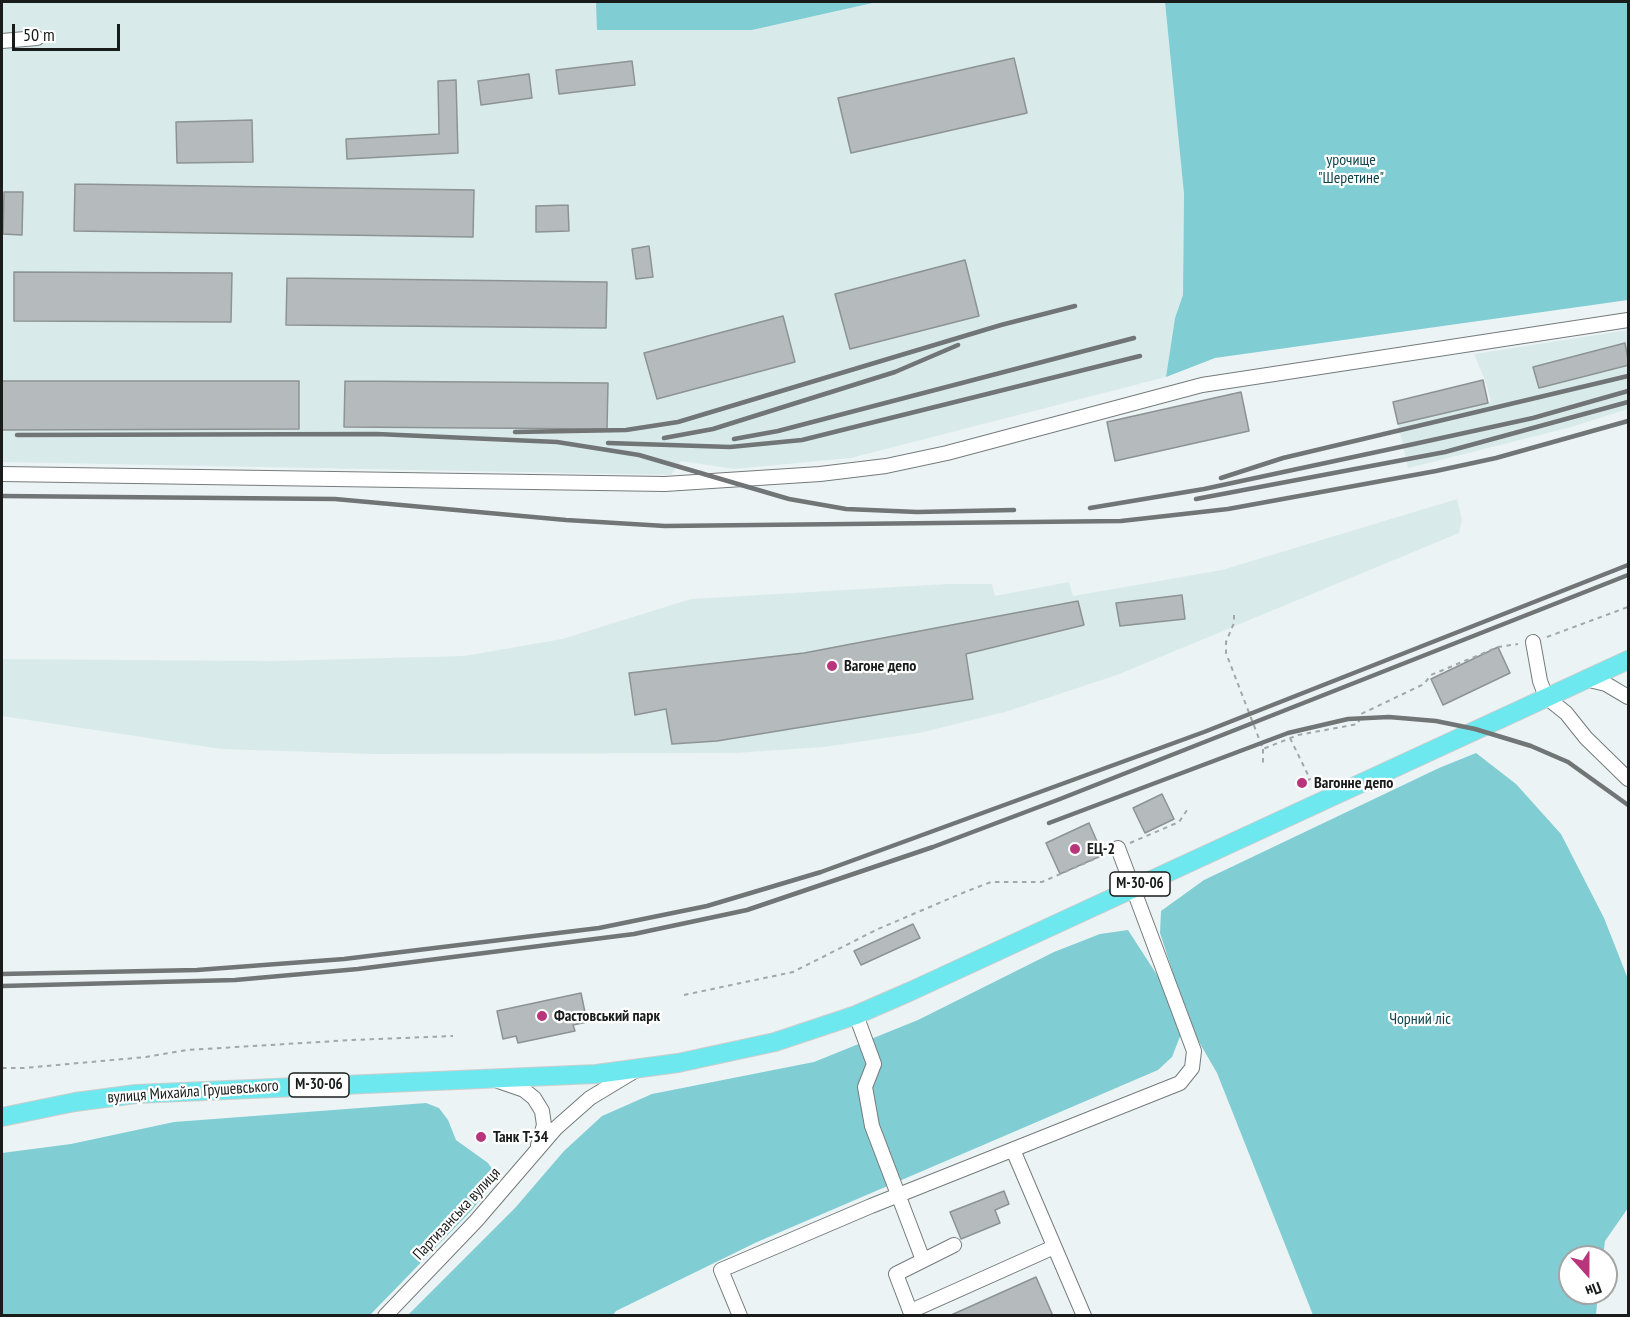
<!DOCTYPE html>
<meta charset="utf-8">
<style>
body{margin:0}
#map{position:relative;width:1630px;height:1317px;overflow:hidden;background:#ecf3f4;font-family:"PT Sans Narrow",sans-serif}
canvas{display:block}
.frame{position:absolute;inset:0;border:3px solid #1a1c1c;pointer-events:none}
.north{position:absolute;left:1558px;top:1245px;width:60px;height:60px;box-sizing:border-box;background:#fff;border:2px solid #a3a4a4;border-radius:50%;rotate:159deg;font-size:16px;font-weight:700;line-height:24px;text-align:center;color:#1a1c1c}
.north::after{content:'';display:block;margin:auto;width:21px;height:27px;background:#b9357b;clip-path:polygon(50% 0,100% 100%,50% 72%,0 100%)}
.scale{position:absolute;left:12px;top:24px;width:108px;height:27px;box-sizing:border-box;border:3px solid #1a1c1c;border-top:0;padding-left:8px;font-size:18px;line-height:21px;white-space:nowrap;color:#1a1c1c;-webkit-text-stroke:4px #fff;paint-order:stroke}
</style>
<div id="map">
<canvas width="1630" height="1317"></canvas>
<div class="frame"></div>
<div class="north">Пн</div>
<div class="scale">50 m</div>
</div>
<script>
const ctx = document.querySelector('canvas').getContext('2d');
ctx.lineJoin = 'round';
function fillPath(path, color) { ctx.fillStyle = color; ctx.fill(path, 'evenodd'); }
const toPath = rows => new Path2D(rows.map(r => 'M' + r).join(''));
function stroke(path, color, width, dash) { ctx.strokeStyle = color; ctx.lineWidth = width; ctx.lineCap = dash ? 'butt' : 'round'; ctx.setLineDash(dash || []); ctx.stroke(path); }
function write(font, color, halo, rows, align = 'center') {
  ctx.font = font + ' "PT Sans Narrow",sans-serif'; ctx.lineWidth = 4.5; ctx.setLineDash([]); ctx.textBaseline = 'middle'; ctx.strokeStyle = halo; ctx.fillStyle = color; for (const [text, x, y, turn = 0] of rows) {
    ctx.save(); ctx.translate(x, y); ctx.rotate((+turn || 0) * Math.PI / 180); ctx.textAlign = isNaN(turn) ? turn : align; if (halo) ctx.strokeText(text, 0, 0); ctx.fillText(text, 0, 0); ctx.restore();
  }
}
fillPath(toPath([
 [2,2,596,2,598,30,752,30,877,2,1165,2,1184,194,1183,295,1175,318,1166,377,851,458,734,469,681,461,671,475,2,462],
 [1628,330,1628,409,1568,428,1408,468,1398,424,1491,402,1486,383,1474,354],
 [1457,499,1462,520,1459,533,1117,675,1005,712,919,733,824,747,735,753,374,754,221,749,2,716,2,659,273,661,464,656,562,639,691,599,947,584,992,584,995,596,1069,582,1073,596,1222,570]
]), '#d9eaeb');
fillPath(toPath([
 [596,2,877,2,752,30,597,30],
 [1165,2,1628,2,1628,300,1215,358,1166,377,1175,318,1183,295,1184,194],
 [1476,753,1516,784,1561,834,1604,918,1628,979,1628,1208,1605,1241,1603,1257,1570,1257,1570,1293,1598,1293,1596,1315,1313,1315,1217,1073,1191,1028,1181,1034,1172,1057,1158,1070,757,1242,616,1311,613,1315,407,1316,515,1208,564,1151,602,1116,652,1094,814,1062,918,1020,1054,952,1100,934,1128,930,1159,978,1173,973,1160,933,1161,911,1204,880,1439,768],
 [426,1103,439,1108,448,1120,456,1140,488,1163,495,1173,491,1186,471,1211,370,1315,2,1315,2,1153,71,1144,174,1122]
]), '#80cdd3');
const building = toPath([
 [1014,58,1027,113,851,153,838,98,1014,58],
 [632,61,635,85,559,94,556,70,632,61],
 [529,74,532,98,481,105,478,81,529,74],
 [456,80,458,153,347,159,346,139,439,134,438,81,456,80],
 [252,120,253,162,177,163,176,122,252,120],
 [75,184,474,190,473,237,74,231,75,184],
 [4,192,23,192,22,235,3,234,4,192],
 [568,205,569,231,536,232,536,206,568,205],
 [649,246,653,277,636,279,632,249,649,246],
 [965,260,979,316,850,349,835,294,965,260],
 [14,272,232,273,231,322,14,321,14,272],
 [287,278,607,282,606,328,286,325,287,278],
 [783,316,795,362,657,399,644,353,783,316],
 [1625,343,1629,365,1539,388,1533,367,1625,343],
 [1483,380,1488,403,1398,424,1393,402,1483,380],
 [2,381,299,381,299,429,2,430,2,381],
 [345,381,608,383,607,429,344,427,345,381],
 [1241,392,1249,431,1115,461,1107,422,1241,392],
 [1182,595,1185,619,1120,626,1116,603,1182,595],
 [1078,601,1084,625,966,654,973,699,717,741,672,744,666,709,635,715,629,673,804,653,1078,601],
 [1498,647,1510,673,1443,705,1431,679,1498,647],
 [1162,794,1174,819,1145,833,1133,808,1162,794],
 [1089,823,1103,855,1060,874,1046,843,1089,823],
 [913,924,920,938,861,965,854,951,913,924],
 [581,993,587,1022,573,1025,575,1031,518,1043,516,1036,503,1039,497,1011,581,993],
 [1004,1191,1009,1204,995,1210,1000,1223,961,1239,950,1212,1004,1191],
 [1036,1277,1053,1316,949,1316,1036,1277]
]);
fillPath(building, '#b5bbbc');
stroke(building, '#8d9393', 1.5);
const minor = toPath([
 [2,41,37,38],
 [2,474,665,484,820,474,886,466,947,453,1202,385,1628,320],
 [1533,642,1540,681,1546,697,1566,713,1586,738,1628,779],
 [1585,679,1606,684,1628,697],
 [856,1015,874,1064,865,1087,872,1126,923,1260],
 [498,1081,524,1090,534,1098,542,1111,544,1125,538,1145],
 [1013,1150,1084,1316],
 [911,1311,1054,1247],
 [385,1316,476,1221,556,1128,590,1098,633,1072],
 [740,1316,721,1270,871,1206,1180,1083,1192,1068,1194,1051,1118,848],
 [912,1316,896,1274,954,1245]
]);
const major = toPath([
 [2,1117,75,1102,136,1094,596,1074,678,1063,775,1042,856,1015,909,992,1628,660]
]);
stroke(minor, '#757b7c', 16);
stroke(major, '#cdcdcd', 20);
stroke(toPath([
 [1234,615,1234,623,1226,642,1226,653,1263,749,1298,735,1358,724,1361,714,1424,684,1431,675,1498,647,1518,644],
 [1547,637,1628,607],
 [1290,738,1310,779,1302,783],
 [1263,749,1263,763],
 [1130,843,1179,822,1189,807],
 [684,995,793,972,878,929,965,892,991,882,1042,882,1106,854],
 [2,1068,24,1068,146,1057,187,1050,352,1040,453,1036]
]), '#a2a7a8', 2, [4.5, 4.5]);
stroke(minor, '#fff', 14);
stroke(major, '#6ee8ef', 18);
stroke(toPath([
 [515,432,626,430,678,422,1001,325,1075,306],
 [17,435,377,434,557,442,639,455,789,499,846,509,917,512,1014,510],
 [664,438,713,429,895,372,958,345],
 [734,439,778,431,1134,338],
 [608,443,730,447,802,440,1140,356],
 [1221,478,1283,458,1628,376],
 [2,496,335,499,566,520,665,526,1121,521,1228,509,1436,471,1496,458,1628,421],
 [1196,499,1445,452,1628,402],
 [1090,508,1204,489,1414,444,1533,418,1628,391],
 [1049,823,1288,733,1348,719,1389,717,1436,721,1475,729,1531,746,1568,762,1628,805],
 [2,974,197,970,344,959,599,928,707,906,821,872,1204,732,1628,565],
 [2,986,235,980,358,969,634,934,747,910,933,847,1060,799,1628,575]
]), '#717576', 4.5);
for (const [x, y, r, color] of [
 [832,666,6,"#b9357b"],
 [1302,783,6,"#b9357b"],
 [1075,849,6,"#b9357b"],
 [542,1016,6,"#b9357b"],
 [481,1137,6,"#b9357b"]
]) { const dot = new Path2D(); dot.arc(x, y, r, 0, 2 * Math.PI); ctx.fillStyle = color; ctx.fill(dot); stroke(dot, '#fff', 2); }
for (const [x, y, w] of [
 [1140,884,60],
 [319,1085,60]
]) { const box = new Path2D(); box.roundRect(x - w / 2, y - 12, w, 24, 4.5); ctx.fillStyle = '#fff'; ctx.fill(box); stroke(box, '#1a1c1c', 1.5); }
write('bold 15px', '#1a1c1c', null, [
 ["М-30-06",1140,884],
 ["М-30-06",319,1085]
]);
write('16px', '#0e474c', '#fff', [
 ["урочище",1351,160],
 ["\"Шеретине\"",1351,178],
 ["Чорний ліс",1420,1019]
]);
write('bold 16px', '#1a1c1c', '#fff', [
 ["Вагоне депо",844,666],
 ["Вагонне депо",1314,783],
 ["ЕЦ-2",1087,849],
 ["Фастовський парк",554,1016],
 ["Танк Т-34",493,1137]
], 'left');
write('16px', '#1a1c1c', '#fff', [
 ["вулиця Михайла Грушевського",193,1092,-4],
 ["Партизанська вулиця",457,1214,-47]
]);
</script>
